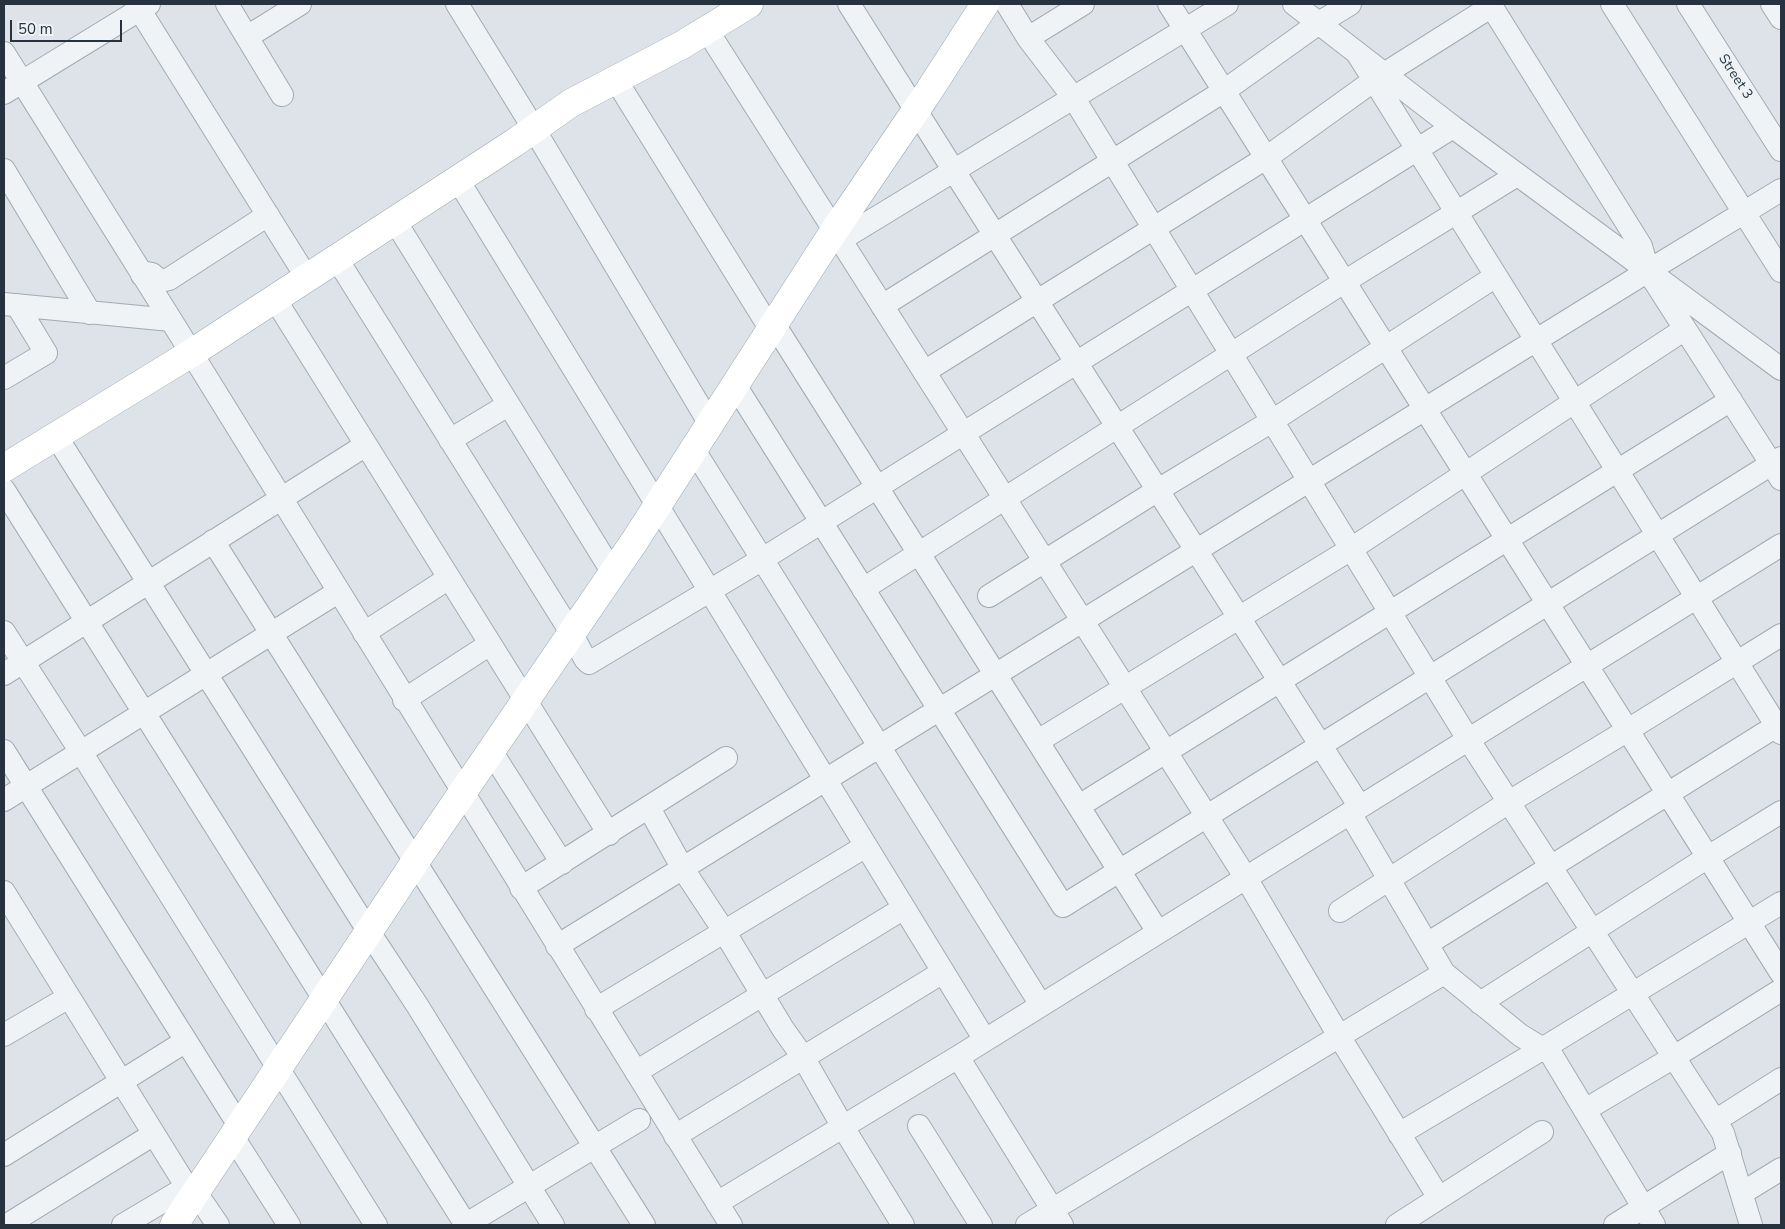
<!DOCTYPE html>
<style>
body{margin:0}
#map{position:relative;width:1785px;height:1229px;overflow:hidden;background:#dde3e8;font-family:"Nunito Sans",sans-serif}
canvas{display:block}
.frame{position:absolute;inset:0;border:5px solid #26333e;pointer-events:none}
.scale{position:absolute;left:10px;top:20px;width:112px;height:22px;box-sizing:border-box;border:2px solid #26333e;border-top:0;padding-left:6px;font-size:15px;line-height:18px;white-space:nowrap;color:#26333e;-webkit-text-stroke:4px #edf2f5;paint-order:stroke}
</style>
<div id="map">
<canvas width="1785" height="1229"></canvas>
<div class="frame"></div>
<div class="scale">50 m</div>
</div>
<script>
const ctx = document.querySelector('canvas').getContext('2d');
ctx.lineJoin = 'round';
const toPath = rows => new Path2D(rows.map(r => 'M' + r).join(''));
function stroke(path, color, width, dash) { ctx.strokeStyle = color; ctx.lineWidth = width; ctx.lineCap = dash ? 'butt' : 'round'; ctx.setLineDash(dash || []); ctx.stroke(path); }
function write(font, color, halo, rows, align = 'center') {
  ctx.font = font + ' "Nunito Sans",sans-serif'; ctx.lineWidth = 5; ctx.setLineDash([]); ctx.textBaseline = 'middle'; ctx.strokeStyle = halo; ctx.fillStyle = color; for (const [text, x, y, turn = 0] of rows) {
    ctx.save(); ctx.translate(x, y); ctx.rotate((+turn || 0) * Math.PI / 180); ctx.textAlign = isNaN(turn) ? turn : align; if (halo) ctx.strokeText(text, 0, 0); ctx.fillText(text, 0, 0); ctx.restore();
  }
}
const minor = toPath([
 [136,4,307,278],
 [227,4,282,95],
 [457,4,534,129,710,424],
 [849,4,954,171,1360,807],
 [1007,4,1028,38,1073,97,1468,739,1723,1133,1751,1225],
 [1169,4,1781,973],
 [1294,4,1453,127,1781,369],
 [1490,4,1641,246,1648,271,1781,479],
 [1612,4,1781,271],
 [1688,4,1781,150],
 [1772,4,1781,18],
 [707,30,1246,878,1339,1036,1439,1198],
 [247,37,300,4],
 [1028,38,1083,4],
 [4,53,171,320],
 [1357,53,1781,733],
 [616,80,771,330],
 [4,93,149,4],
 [4,170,90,313],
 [458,180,985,1040],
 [395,221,613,573],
 [840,240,1227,4],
 [337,259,572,634,585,659,589,663,761,560,1453,127],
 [142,275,147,273,152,274,160,281,169,279,268,215],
 [275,299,609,834],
 [4,304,171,320,731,1225],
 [882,306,1224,91,1319,23,1350,4],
 [774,324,1158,932],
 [924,372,1266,158,1373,81,1492,6],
 [4,378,46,353,17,305],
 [735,385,1063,906,1781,458],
 [56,436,369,932,417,1005,553,1225],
 [450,440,508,405],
 [694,450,1041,1005],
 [4,490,466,1225],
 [213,541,644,1225],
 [863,589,1344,282,1517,175],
 [989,596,1158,490,1272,421,1496,276],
 [4,632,81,752,376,1225],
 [364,633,449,578],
 [4,674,366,445],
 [404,700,490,644],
 [1038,741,1351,549,1685,329],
 [4,751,240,1127],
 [491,751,562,863],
 [4,800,338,592],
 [1079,806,1731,400],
 [649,808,683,869,724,931,783,1029,803,1057,843,1127,903,1225],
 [1350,813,1444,973,1520,1035,1551,1054,1654,1225],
 [521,888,726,758],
 [4,892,193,1197,203,1203,218,1225],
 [1340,911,1509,802,1628,730,1781,635],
 [1427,944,1781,723],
 [557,946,1648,271,1781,190],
 [1480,1003,1708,857,1781,812],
 [596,1009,866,846],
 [4,1035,69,997],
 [958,1057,1062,1225],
 [636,1072,904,908],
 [1585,1110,1674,1057,1781,990],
 [1715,1121,1781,1079],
 [919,1126,981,1225],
 [1399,1134,1542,1049,1781,903],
 [675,1136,943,972],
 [233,1137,289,1225],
 [4,1155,186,1041],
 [1742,1193,1781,1169],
 [717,1203,958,1057,1781,545],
 [7,1225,154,1134],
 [123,1225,187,1187],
 [465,1225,639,1120],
 [1027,1225,1444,973],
 [1397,1225,1542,1132],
 [1615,1225,1730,1153]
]);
const major = toPath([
 [4,468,190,354,514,143,571,103,682,45,749,4],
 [174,1225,415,862,634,542,834,231,927,94,985,4]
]);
stroke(minor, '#a2abb2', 24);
stroke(major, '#9ca9b3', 29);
stroke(minor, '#f0f3f6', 22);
stroke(major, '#fff', 28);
write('14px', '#26333e', '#edf2f5', [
 ["Street 3",1735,77,57]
]);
</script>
